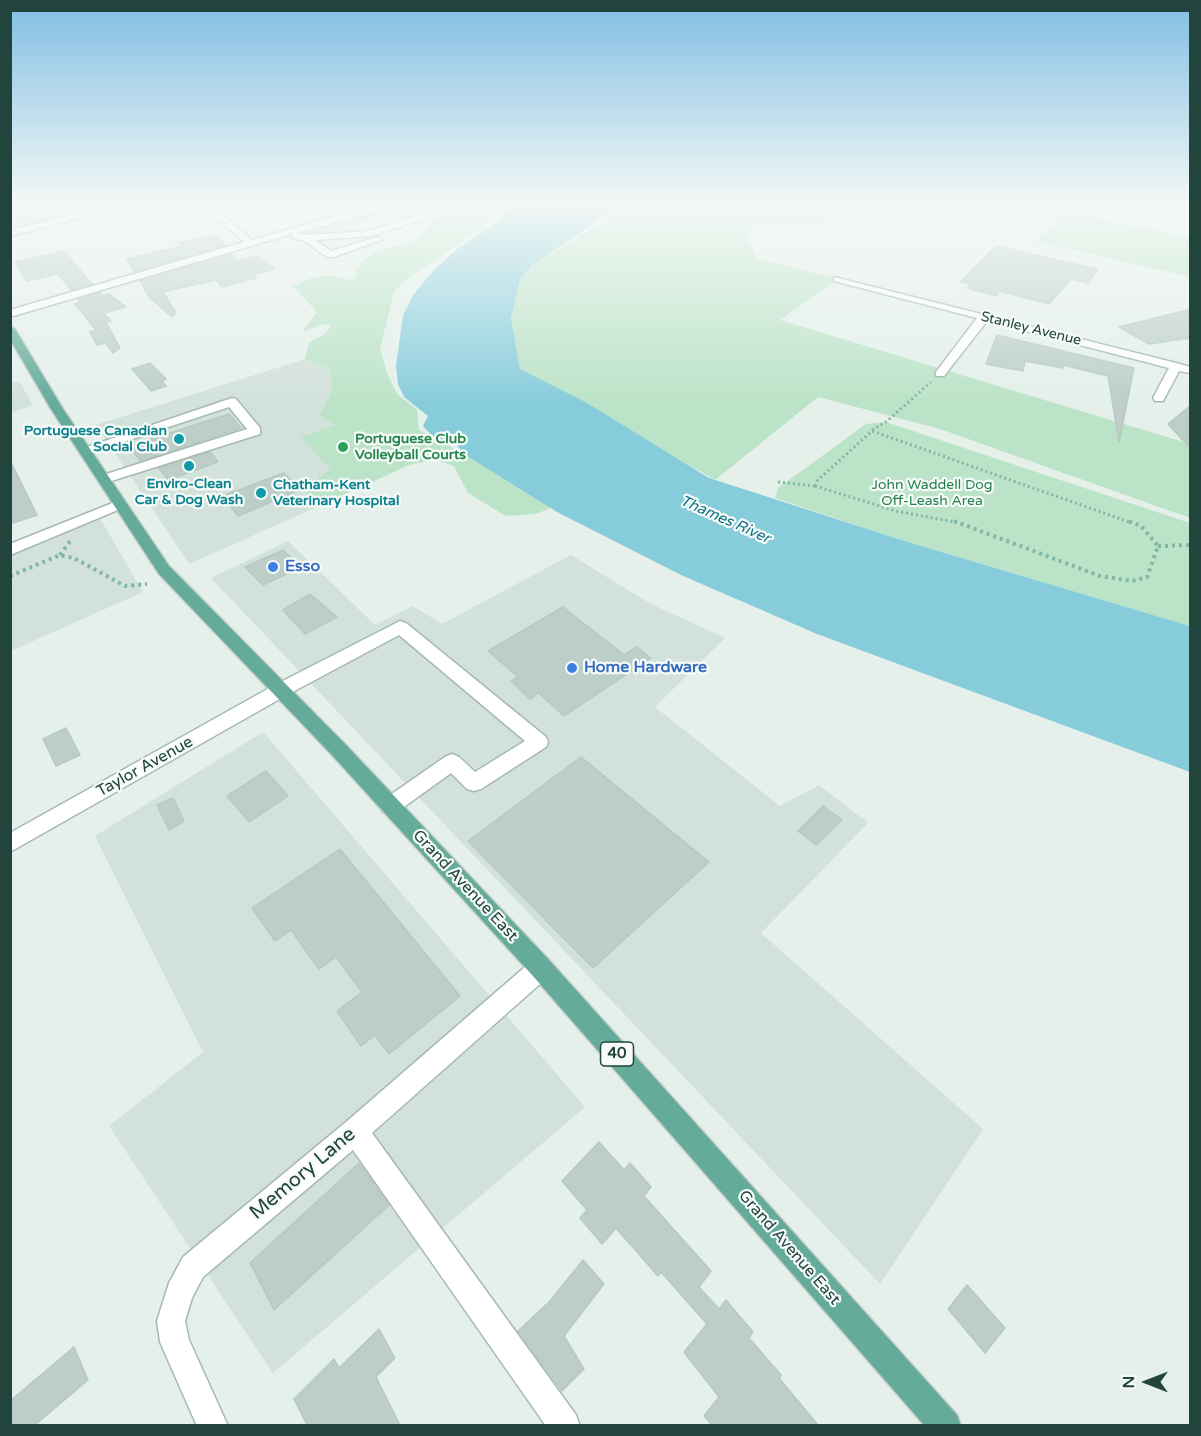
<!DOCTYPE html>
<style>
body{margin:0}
#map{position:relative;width:1201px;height:1436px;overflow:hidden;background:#e5f0eb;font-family:"Varela Round",sans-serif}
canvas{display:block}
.frame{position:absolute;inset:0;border:12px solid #21453c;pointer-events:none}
.north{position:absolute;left:1117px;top:1352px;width:60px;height:60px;-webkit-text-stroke:4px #f6fbf9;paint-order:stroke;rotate:270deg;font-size:16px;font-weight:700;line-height:24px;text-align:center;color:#21453c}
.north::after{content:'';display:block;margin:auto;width:21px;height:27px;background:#21453c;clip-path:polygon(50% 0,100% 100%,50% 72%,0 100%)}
</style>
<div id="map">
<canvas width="1201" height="1436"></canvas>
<div class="frame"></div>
<div class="north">N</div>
</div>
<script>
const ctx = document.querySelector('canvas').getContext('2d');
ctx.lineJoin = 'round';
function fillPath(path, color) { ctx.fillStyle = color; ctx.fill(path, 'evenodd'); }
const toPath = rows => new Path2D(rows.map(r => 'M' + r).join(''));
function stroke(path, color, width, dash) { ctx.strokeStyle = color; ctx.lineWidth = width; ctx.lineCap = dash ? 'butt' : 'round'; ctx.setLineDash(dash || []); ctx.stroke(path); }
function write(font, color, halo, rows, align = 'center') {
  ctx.font = font + ' "Varela Round",sans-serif'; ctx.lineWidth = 4.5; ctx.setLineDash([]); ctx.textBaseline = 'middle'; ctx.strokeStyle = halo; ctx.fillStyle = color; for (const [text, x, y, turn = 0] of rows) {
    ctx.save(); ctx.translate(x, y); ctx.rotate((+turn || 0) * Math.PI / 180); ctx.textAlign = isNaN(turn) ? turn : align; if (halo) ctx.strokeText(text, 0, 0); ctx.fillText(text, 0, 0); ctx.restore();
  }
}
fillPath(toPath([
 [10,204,90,204,97,210,11,230],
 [305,359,329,368,344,429,367,433,384,443,373,455,306,494,319,506,189,564,96,425],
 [19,381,33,405,11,413,11,384],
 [98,515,143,592,11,651,11,550],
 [288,541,375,625,413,606,442,624,571,555,651,604,725,638,655,707,780,806,819,785,868,823,761,933,983,1129,880,1284,211,578],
 [263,732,585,1107,273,1373,109,1126,203,1052,95,836]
]), '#d2e1da');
fillPath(toPath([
 [418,204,426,206,422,210,397,211,317,235,302,233,393,207],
 [632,204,973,204,953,213,900,221,853,215,811,224,756,225,748,239,757,258,838,279,780,320,1190,444,1190,518,940,429,818,397,715,480,520,369,511,318,520,280,535,263],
 [1068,211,1190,238,1190,277,1035,241],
 [456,215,474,215,489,220,480,230,409,277,394,291,380,349,387,373,397,394,417,410,419,430,546,498,550,508,536,514,506,516,468,493,454,466,435,459,409,465,319,506,306,494,313,480,331,470,301,437,336,425,320,416,333,387,329,368,305,359,309,342,322,336,331,326,323,324,302,332,317,312,293,286,312,278,331,275,348,280,356,278,355,271,363,260,378,250,418,241,429,227,430,220],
 [886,422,1190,523,1190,626,908,542,775,498,778,488,866,424]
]), '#bbe3c7');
fillPath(toPath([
 [497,204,622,204,532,265,520,280,511,318,520,369,587,403,709,478,908,542,1190,626,1190,772,817,634,681,575,557,512,464,454,455,443,435,439,423,426,428,416,404,397,398,384,396,366,403,315,414,294,432,272,457,249,500,220,510,207]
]), '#87ccdb');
const building = toPath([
 [218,236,225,245,134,272,127,259,182,246,178,243,198,238,218,236],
 [996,246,1098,269,1087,283,1071,279,1049,304,999,291,997,296,967,288,971,284,960,282,996,246],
 [64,251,92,284,71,290,58,274,27,281,15,262,64,251],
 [232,254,237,261,258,256,275,269,253,275,256,278,222,287,216,280,163,292,176,313,172,317,149,297,140,281,232,254],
 [100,293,102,296,109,294,126,307,104,313,111,321,106,322,120,348,113,353,106,343,97,345,90,332,96,330,75,304,81,302,78,299,100,293],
 [1191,309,1191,338,1149,344,1119,327,1191,309],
 [997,335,1134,368,1119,442,1108,376,1063,365,1063,368,1025,361,1023,371,986,364,997,335],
 [150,363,166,379,162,381,166,386,151,391,132,369,150,363],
 [1191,405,1191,449,1168,424,1191,405],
 [229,414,241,428,140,461,130,446,229,414],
 [210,452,218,462,168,480,159,468,210,452],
 [10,460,37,515,10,524,10,460],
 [284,473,299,490,238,516,222,496,284,473],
 [283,550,301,567,263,585,245,567,283,550],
 [310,594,337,617,305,634,283,610,310,594],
 [563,607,624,655,637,647,651,658,564,716,539,693,530,699,511,681,518,677,488,651,563,607],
 [66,728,80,755,56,766,43,739,66,728],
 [581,757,709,862,593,968,468,841,581,757],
 [266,771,288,796,249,822,227,796,266,771],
 [173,798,184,821,169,830,157,805,173,798],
 [823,806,842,820,816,845,798,831,823,806],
 [340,849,460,996,389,1054,375,1035,361,1046,337,1011,362,992,336,957,319,969,291,930,275,941,252,908,340,849],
 [599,1142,624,1170,630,1163,651,1187,644,1196,711,1271,699,1287,719,1309,726,1300,753,1332,749,1338,781,1375,779,1378,818,1425,712,1425,704,1416,719,1397,684,1352,707,1324,661,1272,658,1276,616,1228,602,1244,580,1218,587,1210,562,1181,599,1142],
 [359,1163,389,1205,274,1310,250,1263,359,1163],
 [583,1260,604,1284,564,1336,584,1369,562,1391,518,1331,550,1301,583,1260],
 [967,1285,1005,1328,985,1353,948,1309,967,1285],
 [379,1329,395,1358,376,1377,400,1425,307,1425,294,1399,334,1359,339,1368,379,1329],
 [74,1347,88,1380,35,1425,10,1425,10,1401,74,1347]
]);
fillPath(building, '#bccec7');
stroke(building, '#b6cac2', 1.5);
const minor = toPath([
 [121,204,136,204,10,236,10,230,121,204],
 [201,204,210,204,252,240,351,211,391,204,408,204,295,233,310,235,368,231,418,215,429,204,438,204,424,219,372,236,316,240,331,251,377,237,382,240,333,257,327,257,303,240,292,238,292,234,10,317,10,310,244,242,201,204],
 [834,277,1180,364,1190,367,1190,373,1179,371,1163,401,1155,401,1153,398,1169,368,987,321,944,376,936,376,936,372,977,318,834,281,834,277],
 [232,398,236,399,260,428,260,434,105,483,98,479,100,476,247,429,229,407,90,453,80,453,78,450,232,398],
 [120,500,125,501,125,507,10,555,10,544,120,500],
 [400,621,406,623,546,737,548,742,546,747,481,789,474,791,467,789,451,773,397,812,390,814,383,812,380,806,383,800,445,757,452,754,459,757,475,772,525,741,399,635,285,696,10,852,10,833,273,686,400,621],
 [541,957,549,960,552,968,549,976,372,1133,576,1415,580,1426,546,1426,353,1150,203,1277,192,1298,185,1321,189,1340,228,1426,197,1426,160,1342,157,1321,169,1283,183,1257,346,1122,533,960,541,957]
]);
const major = toPath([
 [10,326,15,329,63,409,169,566,346,745,549,960,957,1415,961,1426,925,1426,533,976,332,755,159,574,51,409,10,339,10,326]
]);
stroke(minor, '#a6b9b3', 3);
stroke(major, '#c1cbc8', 3);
stroke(toPath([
 [872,430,886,422,931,382],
 [778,482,815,486],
 [815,486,896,511,960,523],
 [815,486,817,481,872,431,1132,523]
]), '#81b7a7', 3, [2, 3]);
stroke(toPath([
 [954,521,1100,576,1132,581,1147,577,1158,546,1141,526,1128,521],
 [1158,546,1190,545],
 [60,555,70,541],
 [10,576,60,555,74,558,125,586,147,584]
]), '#81b7a7', 4, [3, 4]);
fillPath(minor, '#fff');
fillPath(major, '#64ab9a');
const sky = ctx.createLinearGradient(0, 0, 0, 405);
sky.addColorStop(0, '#81bee3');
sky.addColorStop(0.5, '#f3f8f6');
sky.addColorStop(1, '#f3f8f600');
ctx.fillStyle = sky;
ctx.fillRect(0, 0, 1201, 405);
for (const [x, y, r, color] of [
 [179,439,6,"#0f9aa8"],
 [343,447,6,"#2e9e5b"],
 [189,466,6,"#0f9aa8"],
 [261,493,6,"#0f9aa8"],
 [273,567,6,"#3f7fe0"],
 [572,668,6,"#3f7fe0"]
]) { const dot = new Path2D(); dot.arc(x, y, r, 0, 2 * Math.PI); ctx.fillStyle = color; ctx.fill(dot); stroke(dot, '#f6fbf9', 2); }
write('14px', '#21453c', '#f6fbf9', [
 ["Stanley Avenue",1031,329,14]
]);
write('bold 14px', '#0d838f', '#f6fbf9', [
 ["Portuguese Canadian",167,431],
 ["Social Club",167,447],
 ["Enviro-Clean",189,484,"center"],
 ["Car & Dog Wash",189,500,"center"],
 ["Chatham-Kent",273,485,"left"],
 ["Veterinary Hospital",273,501,"left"]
], 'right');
write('bold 14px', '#27864d', '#f6fbf9', [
 ["Portuguese Club",355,439],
 ["Volleyball Courts",355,455]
], 'left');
write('14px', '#25814b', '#f6fbf9', [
 ["John Waddell Dog",932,485],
 ["Off-Leash Area",932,501]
]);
write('italic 15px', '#127389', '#f6fbf9', [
 ["Thames River",725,520,24]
]);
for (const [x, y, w] of [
 [617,1054,33]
]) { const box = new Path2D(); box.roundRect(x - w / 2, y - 12, w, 24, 4.5); ctx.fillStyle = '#f6fbf9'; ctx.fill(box); stroke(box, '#21453c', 1.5); }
write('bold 15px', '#21453c', null, [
 ["40",617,1054]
]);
write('bold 16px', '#366cbe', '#f6fbf9', [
 ["Esso",285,567],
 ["Home Hardware",584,668]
], 'left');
write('16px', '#21453c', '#f6fbf9', [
 ["Taylor Avenue",145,767,-29],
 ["Grand Avenue East",465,886,47],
 ["Grand Avenue East",789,1248,49]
]);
write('20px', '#21453c', '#f6fbf9', [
 ["Memory Lane",303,1174,-40]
]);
</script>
